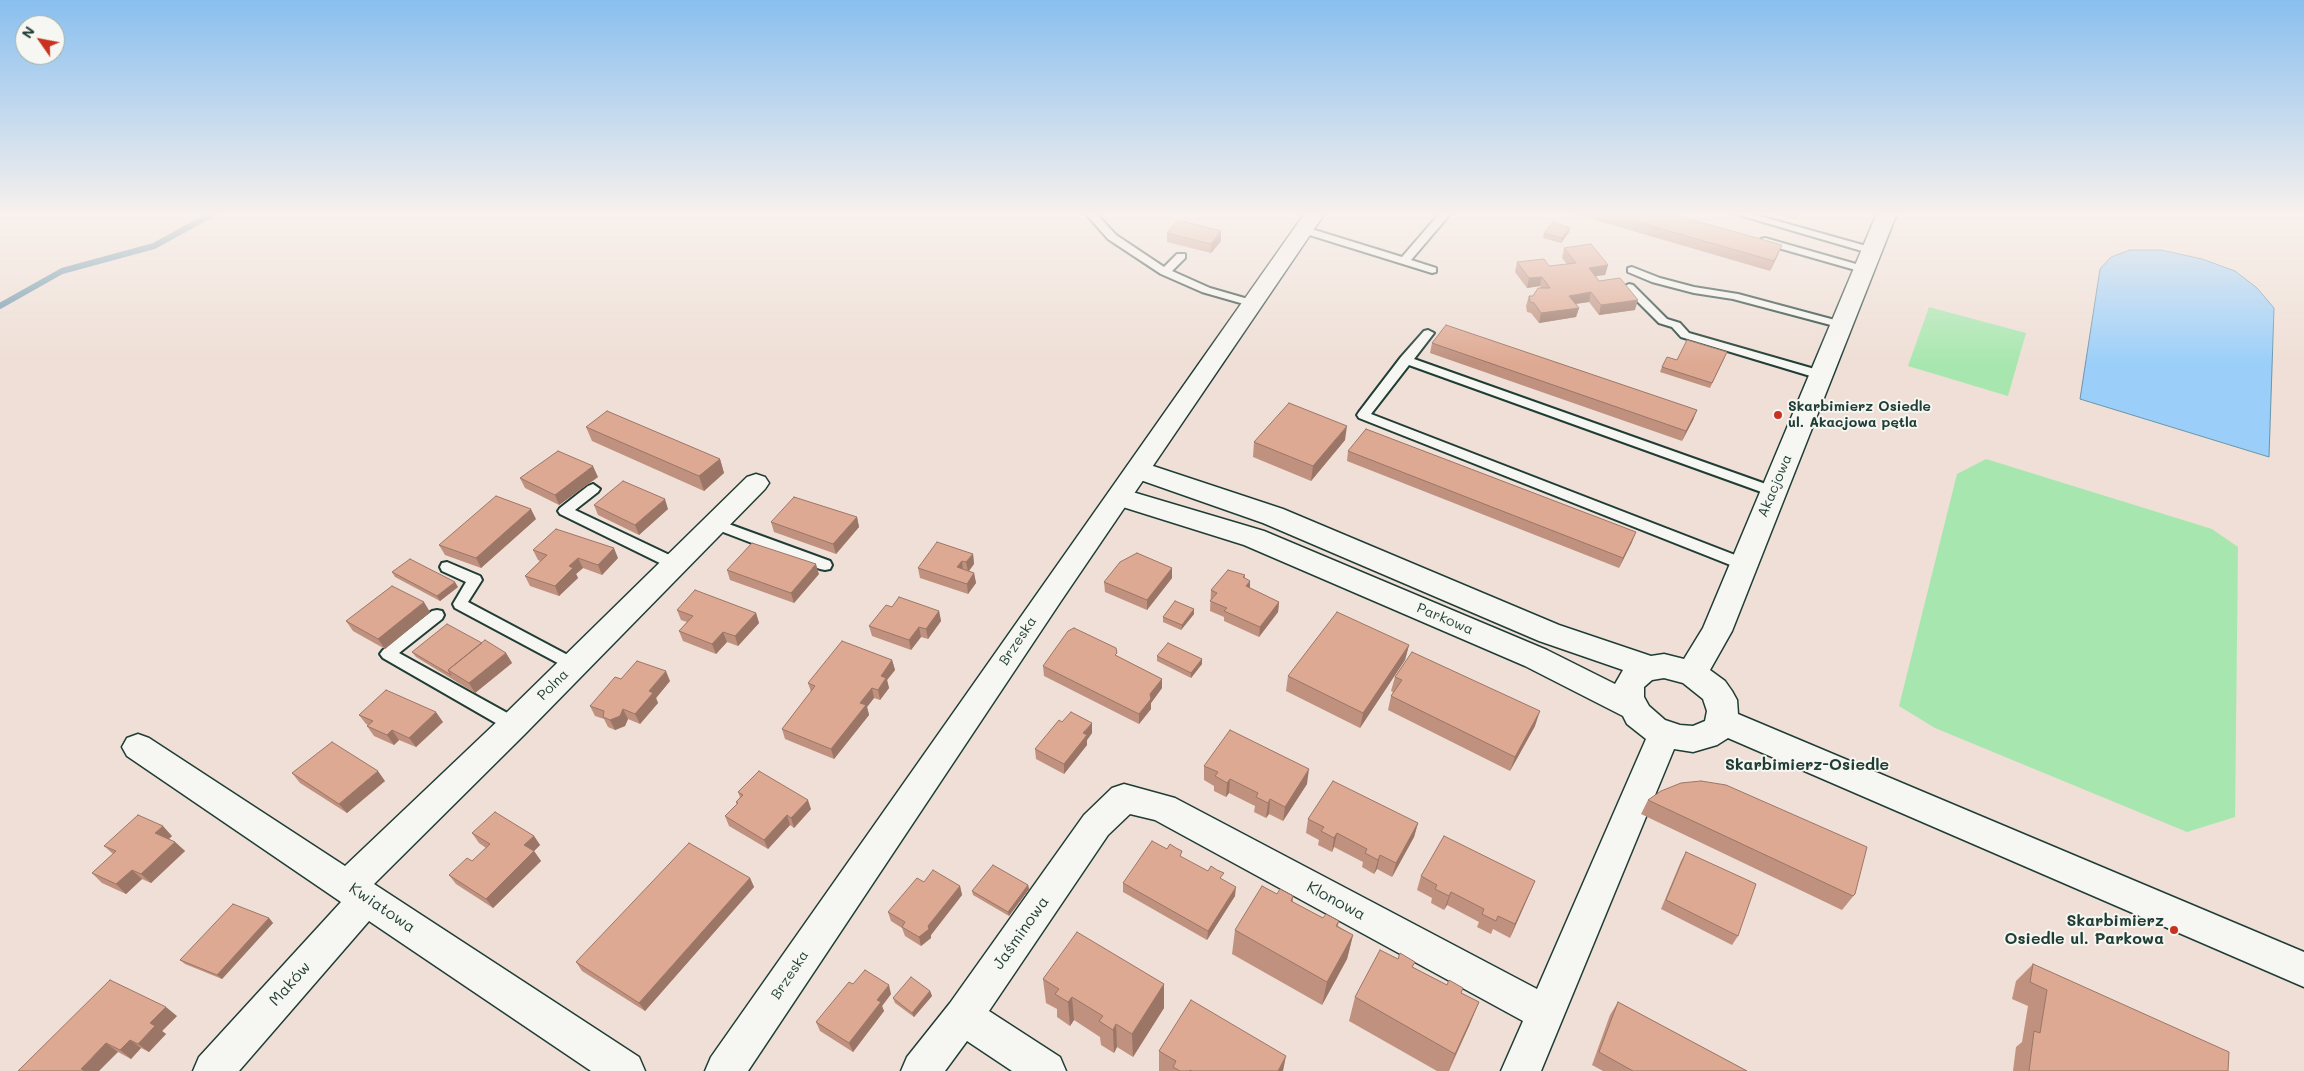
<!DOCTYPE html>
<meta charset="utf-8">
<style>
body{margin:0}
#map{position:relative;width:2304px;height:1071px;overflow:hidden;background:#efdfd6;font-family:Mali,sans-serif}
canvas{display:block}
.north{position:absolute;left:15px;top:15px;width:50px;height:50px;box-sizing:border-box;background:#f6f6f2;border:1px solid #a0aca6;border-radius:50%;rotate:303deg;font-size:14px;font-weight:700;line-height:20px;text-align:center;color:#1f3d34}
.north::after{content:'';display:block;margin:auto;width:18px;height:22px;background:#c8321e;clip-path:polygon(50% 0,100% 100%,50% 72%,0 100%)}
</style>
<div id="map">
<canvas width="2304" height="1071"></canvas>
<div class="north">N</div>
</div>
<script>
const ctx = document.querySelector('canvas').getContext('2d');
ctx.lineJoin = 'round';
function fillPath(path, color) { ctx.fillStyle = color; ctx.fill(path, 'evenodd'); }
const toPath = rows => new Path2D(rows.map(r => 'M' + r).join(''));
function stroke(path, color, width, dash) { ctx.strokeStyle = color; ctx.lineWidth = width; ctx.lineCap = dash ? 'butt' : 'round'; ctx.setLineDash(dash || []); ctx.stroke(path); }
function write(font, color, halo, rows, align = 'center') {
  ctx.font = font + ' Mali,sans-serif'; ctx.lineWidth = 4; ctx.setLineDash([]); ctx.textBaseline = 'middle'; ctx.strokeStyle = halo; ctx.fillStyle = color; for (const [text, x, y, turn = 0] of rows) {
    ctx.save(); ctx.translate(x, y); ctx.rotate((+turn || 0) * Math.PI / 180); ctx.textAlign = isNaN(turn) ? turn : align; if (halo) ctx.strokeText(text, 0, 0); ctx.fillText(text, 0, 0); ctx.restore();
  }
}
fillPath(toPath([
 [1929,307,2026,333,2008,396,1908,366],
 [1986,459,2212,529,2238,547,2235,817,2187,832,1935,728,1899,706,1957,474]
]), '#a7e7af');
const water = toPath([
 [2130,250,2161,250,2202,259,2235,271,2257,288,2274,308,2269,457,2080,399,2100,269,2111,257,2130,250]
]);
fillPath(water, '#9bcff9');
stroke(water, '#6995aa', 1);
stroke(toPath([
 [0,306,62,271,154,246,214,213]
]), '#6995aa', 6);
const lane = toPath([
 [1085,213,1096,213,1116,235,1164,267,1177,254,1185,254,1185,258,1172,271,1210,288,1255,301,1257,303,1251,306,1202,292,1161,274,1108,239,1085,213],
 [1440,213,1451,213,1411,260,1436,268,1436,272,1432,273,1300,232,1299,230,1304,227,1308,228,1402,257,1440,213],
 [1732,213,1749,213,1877,249,1878,251,1877,253,1869,253,1732,213],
 [1765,238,1870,268,1871,270,1866,273,1761,243,1761,239,1765,238],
 [1632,267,1660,278,1694,287,1738,294,1846,323,1848,325,1842,328,1733,299,1694,293,1652,282,1628,272,1628,268,1632,267],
 [1629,284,1633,285,1667,319,1680,323,1689,333,1825,372,1827,375,1825,378,1817,378,1681,337,1672,327,1659,323,1623,287,1629,284],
 [1428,330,1434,333,1414,359,1777,488,1779,491,1772,496,1767,494,1409,365,1371,414,1748,560,1750,564,1748,568,1738,568,1359,418,1357,415,1359,412,1401,357,1424,331,1428,330],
 [593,484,600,489,598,492,575,510,680,560,682,564,680,568,670,568,560,514,558,511,560,508,588,486,593,484],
 [715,519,830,561,832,565,830,569,825,570,820,569,710,527,708,524,710,521,715,519],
 [447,562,480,576,482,580,468,602,579,661,582,665,579,669,574,671,569,669,455,608,453,604,466,582,442,571,440,567,442,563,447,562],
 [437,610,442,611,444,615,442,619,399,653,520,720,522,725,520,730,514,731,508,730,383,658,380,654,383,650,432,611,437,610]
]);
const street = toPath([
 [1877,213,1897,213,1732,631,1710,670,1725,681,1732,691,1737,700,1738,714,2304,952,2304,987,1728,738,1717,745,1693,752,1674,749,1541,1071,1501,1071,1523,1021,1155,820,1130,814,1108,835,989,1011,1060,1057,1066,1071,1012,1071,967,1041,945,1071,901,1071,907,1057,950,1003,1084,815,1112,788,1124,784,1175,798,1537,989,1646,739,1627,724,1623,716,1525,666,1244,545,1110,503,1106,497,1110,491,1119,488,1264,531,1547,650,1615,684,1623,670,1539,641,1263,523,1129,476,1125,470,1129,464,1138,461,1147,464,1283,509,1559,625,1651,656,1664,654,1684,659,1703,628,1877,213],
 [1664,678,1683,683,1703,699,1707,711,1705,721,1693,726,1680,725,1665,720,1649,706,1644,697,1644,687,1652,680,1664,678],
 [756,474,765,477,769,483,765,489,525,734,374,884,639,1057,645,1071,591,1071,369,921,239,1071,193,1071,199,1057,341,902,127,756,122,747,127,738,138,734,149,738,345,866,503,716,747,477,756,474]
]);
const secondary = toPath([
 [1305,213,1325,213,1061,601,748,1071,705,1071,711,1057,1305,213]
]);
stroke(lane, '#1f3d34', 4);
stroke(street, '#1f3d34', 3);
stroke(secondary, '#1f3d34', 3);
fillPath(lane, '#f6f6f2');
fillPath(street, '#f6f6f2');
fillPath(secondary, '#f6f6f2');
fillPath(toPath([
 [1571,213,1667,213,1778,255,1770,271],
 [1770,213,1799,213,1796,220],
 [1570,228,1569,232,1561,243,1543,238,1544,233],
 [1221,231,1221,241,1211,253,1167,242,1167,233],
 [1564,248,1608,265,1605,275,1596,276,1599,281,1635,310,1599,315,1589,302,1576,304,1579,308,1576,317,1539,323,1531,313,1527,312,1526,306,1529,296,1533,296,1541,288,1540,286,1527,288,1515,272,1517,262,1549,266,1567,264,1562,258],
 [1432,343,1697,410,1693,420,1682,441,1430,353],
 [1725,357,1710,388,1660,372,1662,367],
 [586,427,720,459,724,473,704,491,592,441],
 [1345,440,1311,481,1253,457,1254,442],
 [1348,451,1632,542,1619,568,1347,461],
 [598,477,559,505,525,488,520,478],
 [594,505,668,509,639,535,598,515],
 [857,517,859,527,836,554,774,532,771,522],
 [536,519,481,568,445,555,439,545],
 [533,550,618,558,602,575,583,568,576,574,578,578,559,596,530,586,525,576,540,561,538,560],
 [973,554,974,564,969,571,974,573,976,583,968,594,920,578,918,568],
 [1172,568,1172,578,1147,610,1105,592,1104,582],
 [727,570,819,574,794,603,730,580],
 [392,572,458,587,440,601,395,577],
 [1245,575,1245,578,1250,588,1279,602,1278,612,1259,637,1224,621,1224,617,1210,611,1211,590],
 [892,607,939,611,941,621,928,639,921,637,911,650,872,636,869,626],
 [1194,609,1194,614,1181,630,1163,622,1163,617],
 [677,610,756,613,759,623,738,646,727,642,716,654,683,641,679,631,687,622,681,620],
 [430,612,385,649,353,631,346,621],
 [482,643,506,653,512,663,475,693,416,657,412,652],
 [1409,645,1405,660,1360,728,1286,691,1288,676],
 [1117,656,1162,679,1162,688,1151,703,1151,709,1139,724,1044,676,1043,666],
 [1157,656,1202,659,1202,664,1191,678,1157,661],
 [892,660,895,670,887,680,889,688,880,700,874,698,867,707,869,715,834,759,785,739,782,729,811,692,808,683],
 [1395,677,1535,726,1510,771,1388,710,1391,696,1393,692,1391,691],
 [621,679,670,681,656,698,658,703,640,724,628,719,625,726,615,730,608,727,604,719,595,716,590,706],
 [359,715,443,722,416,747,399,740,394,745,374,736,367,726,368,725,366,724],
 [1062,722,1092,733,1087,740,1087,745,1064,774,1036,759,1035,749],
 [1204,766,1307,784,1283,821,1269,814,1266,818,1254,812,1255,806,1229,793,1226,797,1214,791,1214,786,1204,780],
 [292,773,385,781,347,813,300,783],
 [738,792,811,809,794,828,790,825,768,849,729,826,725,816,737,805,736,802,740,797],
 [1648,800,1855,894,1842,910,1641,814],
 [1308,819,1418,823,1414,837,1392,877,1377,869,1374,874,1362,867,1363,862,1334,847,1332,852,1318,845,1319,840,1306,833],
 [472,833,534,836,540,845,534,851,541,861,493,908,456,884,449,875,472,861,486,848,479,843],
 [172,836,169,839,175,842,185,851,151,883,142,879,126,894,102,883,92,873,113,854,104,846],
 [1686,852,1738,936,1732,945,1661,909,1681,861],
 [1182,857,1235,896,1207,940,1123,892,1123,883],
 [1421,876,1535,881,1510,938,1493,929,1491,934,1477,927,1479,922,1447,905,1444,910,1431,903,1432,898,1417,890],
 [750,878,754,887,645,1011,582,971,576,962],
 [924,882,960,886,962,895,931,935,931,938,921,946,905,936,902,928,891,921,888,912],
 [1028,885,1029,889,1009,916,973,895,972,891],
 [1277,894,1293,896,1293,902,1323,918,1339,921,1338,926,1353,935,1347,959,1322,1005,1232,954,1235,930],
 [269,918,273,923,222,979,185,964,180,960],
 [2033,964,2228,1071,2013,1071,2016,1047,2022,1042,2028,1006,2012,999,2016,981],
 [1413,967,1479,1002,1469,1026,1449,1071,1437,1071,1349,1021,1355,997],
 [1043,979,1164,984,1164,1008,1133,1057,1117,1047,1114,1053,1101,1045,1100,1037,1074,1020,1070,1026,1057,1017,1057,1009,1046,1003],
 [853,984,891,994,882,1006,884,1011,853,1052,820,1031,816,1022],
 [930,991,932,996,914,1017,895,1003,893,998],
 [1618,1002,1747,1071,1603,1071,1592,1065,1610,1015],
 [177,1016,162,1031,166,1034,149,1052,141,1048,131,1059,118,1052,18,1071],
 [1159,1051,1283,1071,1159,1071]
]), '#bf917e');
fillPath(toPath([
 [1570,228,1569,232,1561,243,1562,238],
 [1221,231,1221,241,1211,253,1211,244],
 [1782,245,1778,255,1770,271,1774,261],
 [1608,265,1605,275,1586,277,1589,268],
 [1542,277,1540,286,1527,288,1529,278],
 [1591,292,1589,302,1566,305,1569,296],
 [1638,300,1635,310,1599,315,1601,305],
 [1579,308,1576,317,1539,323,1541,313],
 [1697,410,1693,420,1682,441,1686,431],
 [1347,426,1345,440,1311,481,1313,466],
 [720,459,724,473,704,491,699,476],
 [593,466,598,477,559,505,555,495],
 [665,499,668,509,639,535,635,525],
 [531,509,536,519,481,568,476,558],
 [857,517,859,527,836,554,833,544],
 [1636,532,1632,542,1619,568,1623,558],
 [614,548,618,558,602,575,598,565],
 [973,554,974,564,968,572,966,562],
 [578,558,583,568,576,574,578,578,559,596,555,586,569,566],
 [962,561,963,571,957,567],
 [816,564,819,574,794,603,791,593],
 [1172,568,1172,578,1147,610,1147,600],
 [974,573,976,583,968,594,967,584],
 [1250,581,1250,591,1246,586],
 [455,582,458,587,440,601,437,596],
 [424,602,430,612,385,649,378,639],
 [1279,602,1278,612,1259,637,1260,627],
 [1194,609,1194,614,1181,630,1182,625],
 [939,611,941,621,928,639,926,629],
 [756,613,759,623,738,646,735,636],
 [919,627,921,637,911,650,909,640],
 [723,632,727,642,716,654,712,644],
 [1409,645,1405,660,1360,728,1363,713],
 [506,653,512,663,475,693,469,683],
 [1202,659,1202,664,1191,678,1191,673],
 [892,660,895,670,887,680,889,688,880,700,878,690,881,676],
 [666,671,670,681,656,698,658,703,640,724,635,714,649,691],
 [1162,679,1162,688,1151,703,1151,709,1139,724,1139,714,1150,694],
 [872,688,874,698,867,707,869,715,834,759,831,749,860,703],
 [623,709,628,719,625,726,615,730,610,720],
 [1540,711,1535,726,1510,771,1515,757],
 [436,712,443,722,416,747,409,738],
 [1092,723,1092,733,1087,740,1087,745,1064,774,1064,764,1083,733],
 [392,730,399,740,394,745,387,735],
 [1309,769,1307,784,1283,821,1285,807],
 [378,771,385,781,347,813,339,804],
 [1230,779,1229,793,1226,797,1227,783],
 [1270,799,1269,814,1266,818,1268,803],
 [808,800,811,809,794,828,791,818],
 [787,815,790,825,768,849,764,840],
 [1418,823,1414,837,1392,877,1396,863],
 [163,826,172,836,165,842,155,833],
 [1337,833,1334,847,1332,852,1334,838],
 [534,836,540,845,530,855,524,845],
 [175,842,185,851,151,883,141,874],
 [534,851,541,861,493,908,486,899],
 [1380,855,1377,869,1374,874,1378,860],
 [132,870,142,879,126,894,116,884],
 [750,878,754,887,645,1011,639,1003],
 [1535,881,1529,895,1510,938,1515,924],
 [1028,885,1029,889,1009,916,1008,912],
 [960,886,962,895,931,935,931,938,921,946,919,937],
 [1236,887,1235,896,1207,940,1208,931],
 [1451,892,1447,905,1444,910,1449,896],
 [269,918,273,923,222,979,217,975],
 [1353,935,1347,959,1322,1005,1327,982],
 [1164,984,1164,1008,1133,1057,1132,1034],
 [889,985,891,994,882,1006,884,1011,853,1052,849,1043,877,1000],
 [930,991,932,996,914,1017,912,1013],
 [1072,997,1074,1020,1070,1026,1068,1002],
 [1479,1002,1469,1026,1448,1071,1455,1054],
 [166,1007,177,1016,162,1031,166,1034,149,1052,138,1044,150,1023],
 [1116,1024,1117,1047,1114,1053,1113,1030],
 [130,1040,141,1048,131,1059,120,1050],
 [106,1043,118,1052,99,1071,84,1071,81,1069],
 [1286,1056,1283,1071,1278,1071]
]), '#9b7667');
const building = toPath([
 [1606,213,1667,213,1782,245,1774,261,1606,213],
 [1178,220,1221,231,1211,244,1167,233,1178,220],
 [1553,222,1570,228,1562,238,1544,233,1553,222],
 [1591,244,1608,265,1589,268,1599,281,1620,278,1638,300,1601,305,1591,292,1569,296,1579,308,1541,313,1534,303,1530,302,1529,296,1533,296,1538,288,1550,288,1542,277,1529,278,1517,262,1544,259,1549,266,1576,263,1564,248,1591,244],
 [1446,325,1697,410,1686,431,1432,343,1446,325],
 [1687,340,1727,352,1712,383,1662,367,1667,357,1677,360,1687,340],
 [1289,403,1347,426,1313,466,1254,442,1289,403],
 [607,411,720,459,699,476,586,427,607,411],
 [1366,429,1636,532,1623,558,1348,451,1366,429],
 [558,451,593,466,555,495,520,478,558,451],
 [623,481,665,499,635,525,594,505,623,481],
 [496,496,531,509,476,558,439,545,496,496],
 [794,497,857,517,833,544,771,522,794,497],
 [556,529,614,548,598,565,578,558,569,566,573,568,555,586,525,576,547,555,533,550,556,529],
 [937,542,973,554,966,562,962,561,957,567,974,573,967,584,918,568,937,542],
 [752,543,816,564,791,593,727,570,752,543],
 [1137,553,1172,568,1147,600,1104,582,1120,562,1137,553],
 [410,559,455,582,437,596,392,572,410,559],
 [1228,570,1245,575,1243,577,1250,581,1246,586,1279,602,1260,627,1224,611,1227,608,1210,601,1217,593,1211,590,1228,570],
 [392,586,424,602,378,639,346,621,392,586],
 [695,590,756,613,735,636,723,632,712,644,679,631,693,616,677,610,695,590],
 [899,597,939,611,926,629,919,627,909,640,869,626,886,605,892,607,899,597],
 [1175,601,1194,609,1182,625,1163,617,1175,601],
 [1337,612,1409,645,1363,713,1288,676,1337,612],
 [447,624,482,643,448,670,451,675,412,652,447,624],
 [1074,628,1116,648,1117,653,1115,655,1162,679,1150,694,1151,699,1139,714,1043,666,1068,631,1074,628],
 [485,640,506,653,469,683,448,670,485,640],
 [842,641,892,660,881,676,886,678,878,690,872,688,860,703,866,705,831,749,782,729,815,686,808,683,842,641],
 [1168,643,1202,659,1191,673,1157,656,1168,643],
 [1412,652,1540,711,1515,757,1391,696,1402,680,1395,677,1412,652],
 [637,661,666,671,649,691,653,693,635,714,623,709,620,716,610,720,603,717,604,711,590,706,615,677,621,679,637,661],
 [386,690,436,712,409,738,392,730,387,735,367,726,373,721,359,715,386,690],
 [1071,712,1092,723,1083,733,1087,735,1064,764,1035,749,1059,720,1062,722,1071,712],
 [1230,730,1309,769,1285,807,1270,799,1268,803,1256,797,1258,793,1230,779,1227,783,1215,776,1218,772,1204,766,1230,730],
 [332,742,378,771,339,804,292,773,332,742],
 [759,771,808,800,791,818,787,815,764,840,725,816,738,803,736,802,743,795,738,792,759,771],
 [1333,781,1418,823,1396,863,1380,855,1378,860,1365,853,1367,849,1337,833,1334,838,1321,831,1324,827,1308,819,1333,781],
 [1701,781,1726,785,1867,847,1855,894,1853,896,1648,800,1661,791,1681,783,1701,781],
 [495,812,534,836,524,845,534,851,486,899,449,875,467,858,472,861,490,844,472,833,495,812],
 [138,815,163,826,155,833,175,842,141,874,132,870,116,884,92,873,116,851,104,846,138,815],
 [1444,836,1535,881,1515,924,1498,916,1496,921,1482,914,1484,909,1451,892,1449,896,1435,889,1437,885,1421,876,1444,836],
 [1152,841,1167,849,1170,844,1176,848,1182,851,1180,856,1208,871,1211,866,1217,870,1224,873,1220,878,1236,887,1208,931,1123,883,1152,841],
 [689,843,750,878,639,1003,576,962,689,843],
 [1686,852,1756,884,1738,936,1666,900,1686,852],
 [993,865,1028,885,1008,912,972,891,993,865],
 [933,870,960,886,928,926,929,929,919,937,902,927,905,922,888,912,917,878,924,882,933,870],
 [1262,886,1277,894,1280,889,1293,896,1291,901,1323,918,1326,914,1339,921,1336,926,1353,935,1327,982,1235,930,1262,886],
 [233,904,269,918,217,975,180,960,233,904],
 [1077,932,1164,984,1132,1034,1116,1024,1113,1030,1099,1021,1103,1016,1072,997,1068,1002,1055,994,1059,989,1043,979,1077,932],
 [1380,950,1398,959,1400,953,1415,962,1412,967,1447,985,1449,980,1463,988,1461,993,1479,1002,1455,1054,1355,997,1380,950],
 [2033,964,2229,1052,2228,1071,2029,1071,2034,1031,2040,1033,2047,990,2030,982,2033,964],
 [865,970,889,985,877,1000,881,1002,849,1043,816,1022,849,982,853,984,865,970],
 [911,977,930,991,912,1013,893,998,911,977],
 [110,980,166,1007,150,1023,155,1026,138,1044,130,1040,120,1050,106,1043,81,1069,85,1071,18,1071,110,980],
 [1191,1000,1286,1056,1278,1071,1192,1071,1190,1070,1190,1071,1180,1071,1173,1067,1176,1061,1159,1051,1191,1000],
 [1618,1002,1747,1071,1633,1071,1599,1052,1618,1002]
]);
fillPath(building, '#dea993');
stroke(building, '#9b7667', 1);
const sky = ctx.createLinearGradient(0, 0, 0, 363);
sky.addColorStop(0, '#89bfef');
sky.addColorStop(0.59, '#f8f1ed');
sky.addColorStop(1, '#f8f1ed00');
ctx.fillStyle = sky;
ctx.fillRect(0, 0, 2304, 363);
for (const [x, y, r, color] of [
 [1778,415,5,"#c8321e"],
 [2174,930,5,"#c8321e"]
]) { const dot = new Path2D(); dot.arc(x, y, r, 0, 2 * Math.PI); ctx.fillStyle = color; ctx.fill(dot); stroke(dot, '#f6f6f2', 2); }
write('bold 14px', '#1f3d34', '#f6f6f2', [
 ["Skarbimierz Osiedle",1788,407],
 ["ul. Akacjowa pętla",1788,423]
], 'left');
write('14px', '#1f3d34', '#f6f6f2', [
 ["Akacjowa",1775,486,-67],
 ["Parkowa",1445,619,23],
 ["Brzeska",1018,641,-56],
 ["Polna",553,685,-45],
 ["Brzeska",790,975,-56]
]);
write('bold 16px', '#1f3d34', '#f6f6f2', [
 ["Skarbimierz-Osiedle",1807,765]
]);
write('16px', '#1f3d34', '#f6f6f2', [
 ["Klonowa",1336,901,28],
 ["Kwiatowa",382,908,34],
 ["Jaśminowa",1021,933,-55],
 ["Maków",290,984,-48]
]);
write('bold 16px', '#1f3d34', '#f6f6f2', [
 ["Skarbimierz",2164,921],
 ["Osiedle ul. Parkowa",2164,939]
], 'right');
</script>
